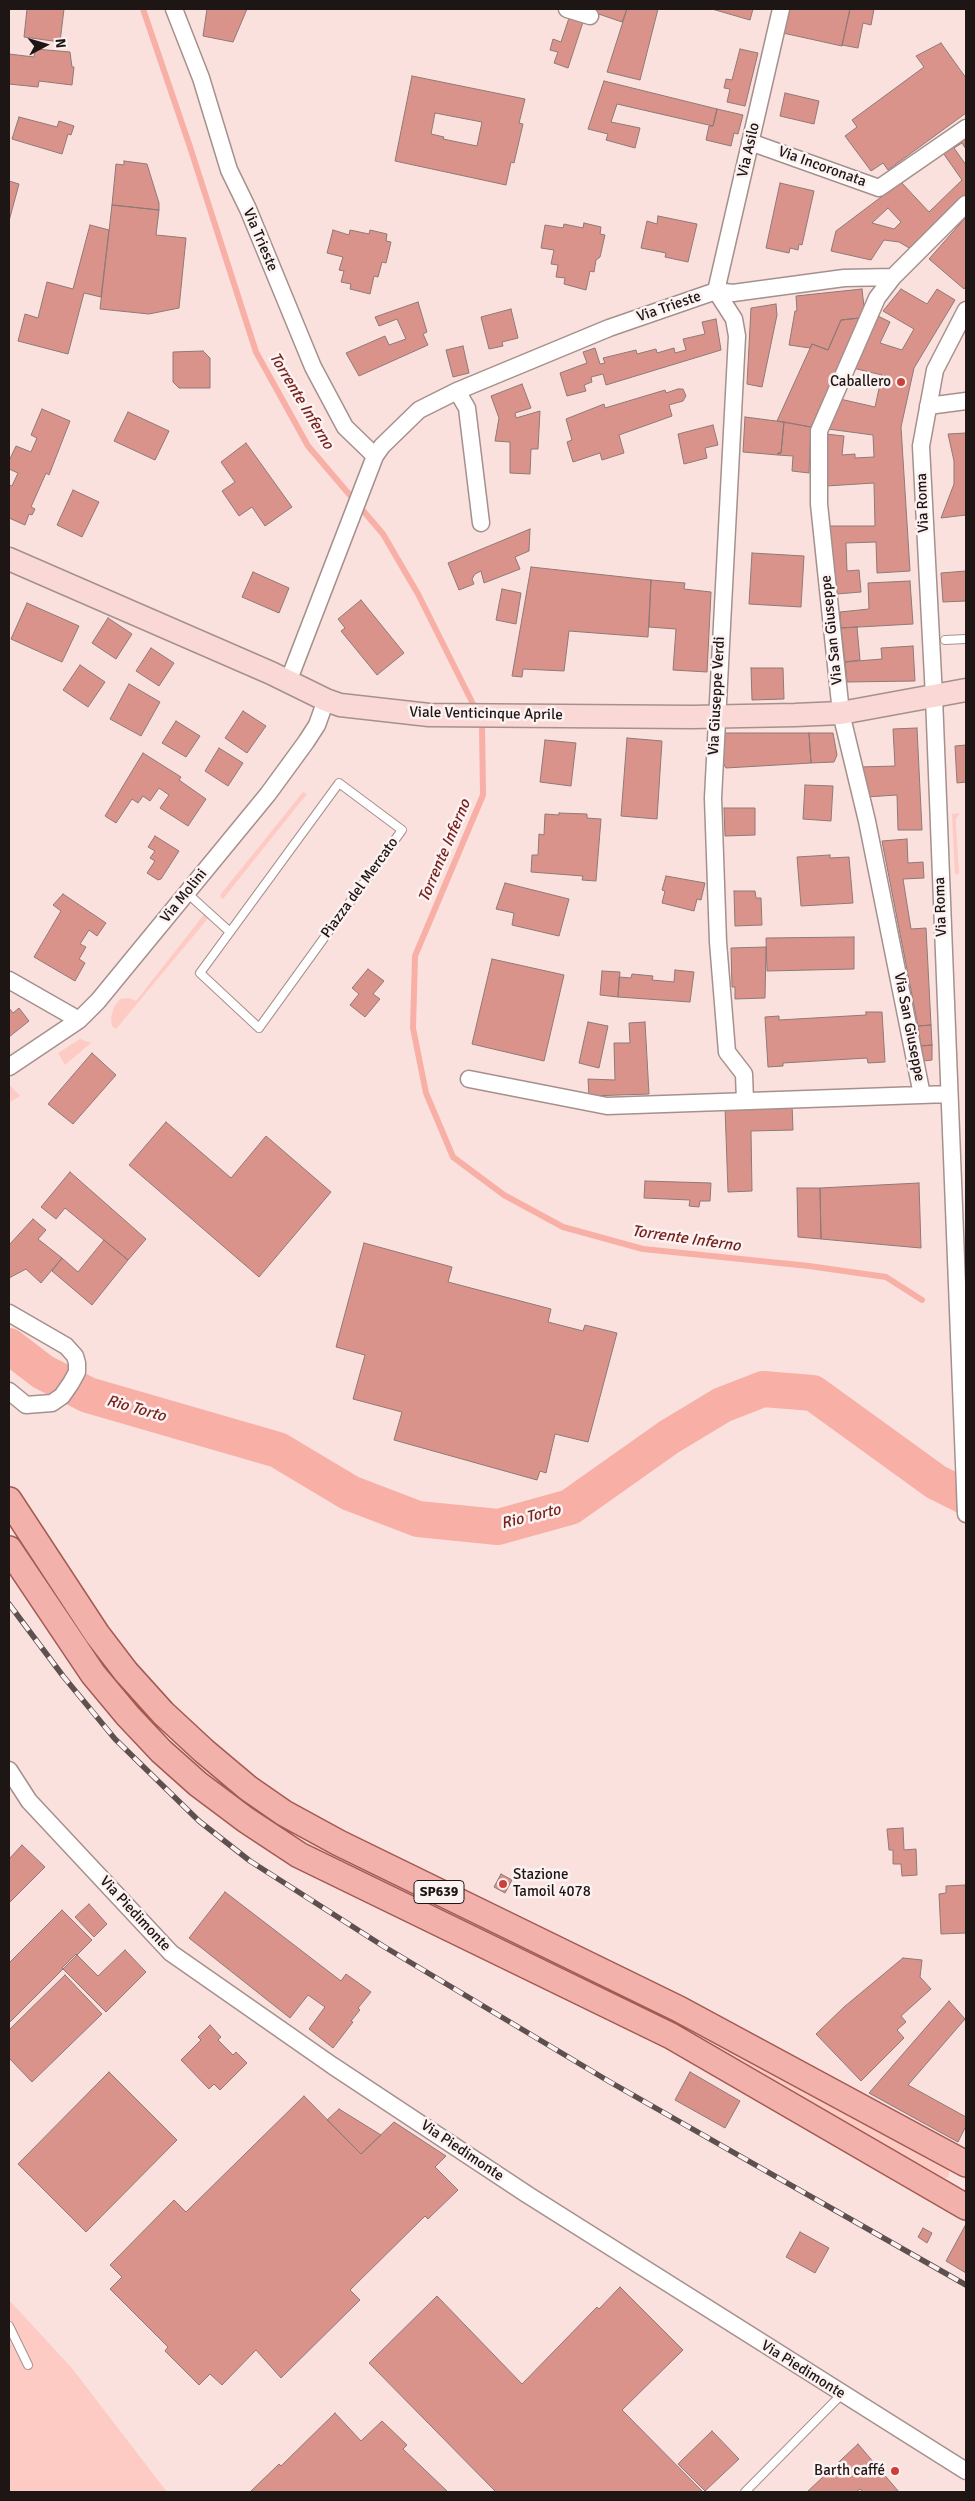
<!DOCTYPE html>
<meta charset="utf-8">
<style>
body{margin:0}
#map{position:relative;width:975px;height:2501px;overflow:hidden;background:#fae1de;font-family:Signika,sans-serif}
canvas{display:block}
.frame{position:absolute;inset:0;border:10px solid #1e1615;pointer-events:none}
.north{position:absolute;left:20px;top:20px;width:50px;height:50px;-webkit-text-stroke:4px #fcf2f1;paint-order:stroke;rotate:84deg;font-size:14px;font-weight:700;line-height:20px;text-align:center;color:#1e1615}
.north::after{content:'';display:block;margin:auto;width:18px;height:22px;background:#1e1615;clip-path:polygon(50% 0,100% 100%,50% 72%,0 100%)}
</style>
<div id="map">
<canvas width="975" height="2501"></canvas>
<div class="frame"></div>
<div class="north">N</div>
</div>
<script>
const ctx = document.querySelector('canvas').getContext('2d');
ctx.lineJoin = 'round';
function fillPath(path, color) { ctx.fillStyle = color; ctx.fill(path, 'evenodd'); }
const toPath = rows => new Path2D(rows.map(r => 'M' + r).join(''));
function stroke(path, color, width, dash) { ctx.strokeStyle = color; ctx.lineWidth = width; ctx.lineCap = dash ? 'butt' : 'round'; ctx.setLineDash(dash || []); ctx.stroke(path); }
function write(font, color, halo, rows, align = 'center') {
  ctx.font = font + ' Signika,sans-serif'; ctx.lineWidth = 5; ctx.setLineDash([]); ctx.textBaseline = 'middle'; ctx.strokeStyle = halo; ctx.fillStyle = color; for (const [text, x, y, turn = 0] of rows) {
    ctx.save(); ctx.translate(x, y); ctx.rotate((+turn || 0) * Math.PI / 180); ctx.textAlign = isNaN(turn) ? turn : align; if (halo) ctx.strokeText(text, 0, 0); ctx.fillText(text, 0, 0); ctx.restore();
  }
}
fillPath(toPath([
 [303,792,307,794,223,899,221,898,220,895],
 [960,813,956,819,956,825,959,874,955,874,952,814],
 [206,912,210,916,116,1029,112,1026,111,1018,114,1007,120,999,129,998,136,1001],
 [80,1039,91,1043,65,1065,58,1053],
 [9,1084,20,1096,10,1102,9,1102],
 [9,1520,225,1784,696,2027,949,2170,949,2177,943,2179,934,2174,668,2017,316,1848,235,1796,161,1730,125,1691,61,1605,9,1526],
 [9,2300,71,2367,167,2492,9,2492]
]), '#fdcbc4');
stroke(toPath([
 [143,9,190,147,256,352,308,446,383,534,418,594,476,710],
 [480,719,482,724,483,795,415,956,413,1028,426,1093,453,1157,504,1195,563,1227,643,1249,809,1266,886,1277,922,1300]
]), '#f8afa6', 6);
stroke(toPath([
 [9,1346,43,1372,88,1395,278,1450,350,1493,418,1519,498,1527,570,1507,669,1437,722,1405,763,1389,813,1393,936,1482,966,1497]
]), '#f8afa6', 36);
const building = toPath([
 [27,9,64,9,60,42,24,37,27,9],
 [207,9,247,9,233,42,203,36,207,9],
 [584,9,627,9,622,22,584,9],
 [627,9,658,9,640,80,607,72,627,9],
 [712,9,753,9,750,20,712,9],
 [789,9,850,9,842,46,783,33,789,9],
 [850,9,874,9,871,25,863,23,858,48,842,45,850,9],
 [570,15,584,19,568,68,554,63,558,52,550,50,553,39,561,42,570,15],
 [941,43,966,78,966,113,888,170,883,163,871,171,845,136,857,127,852,120,924,67,916,56,941,43],
 [35,49,70,52,72,67,74,67,72,85,39,81,38,87,9,84,9,54,34,57,35,49],
 [740,49,758,53,745,106,727,102,730,89,724,88,726,79,732,80,740,49],
 [412,76,525,99,519,123,523,124,514,163,511,162,506,185,395,161,412,76],
 [435,113,482,122,477,146,443,139,444,137,431,134,435,113],
 [604,81,717,109,713,126,617,104,611,122,640,128,635,148,606,140,608,134,588,129,604,81],
 [785,93,819,101,814,124,780,116,785,93],
 [717,109,743,115,738,134,734,133,731,146,706,140,709,126,713,126,717,109],
 [19,117,57,127,59,121,74,126,71,135,68,134,62,154,12,139,19,117],
 [966,134,966,149,962,143,954,148,966,165,966,198,911,249,899,242,884,240,871,260,831,251,836,231,901,182,929,212,962,180,941,150,966,134],
 [888,208,901,222,894,229,872,223,888,208],
 [124,161,147,164,159,203,159,210,112,205,116,164,124,165,124,161],
 [9,181,19,184,9,221,9,181],
 [780,183,814,191,802,245,799,244,798,250,790,248,789,253,766,248,780,183],
 [112,205,159,210,156,235,186,238,179,308,149,314,100,309,112,205],
 [658,216,697,224,688,262,665,257,666,253,641,248,647,221,657,224,658,216],
 [966,217,966,286,964,289,929,259,966,217],
 [584,223,601,227,600,234,605,235,600,257,596,260,594,272,590,271,586,290,564,284,565,278,556,277,558,265,551,264,554,250,541,248,545,225,563,228,564,224,583,228,584,223],
 [90,225,109,230,101,297,84,293,68,354,18,341,25,314,38,318,47,282,73,289,90,225],
 [333,230,349,235,350,230,369,234,370,230,387,234,386,241,391,242,386,263,382,262,378,277,374,276,370,294,350,289,351,284,341,282,344,271,339,270,343,257,327,253,333,230],
 [862,289,864,307,860,318,841,320,828,350,812,344,810,348,789,345,795,311,797,311,796,296,862,289],
 [901,289,927,304,937,289,955,300,914,368,901,427,910,571,877,573,876,542,846,543,847,571,859,570,861,592,837,594,829,526,875,526,874,483,826,486,826,434,844,436,842,455,855,454,855,458,874,457,873,435,828,429,840,399,875,407,882,375,853,368,878,316,890,322,880,343,902,350,914,329,883,311,901,289],
 [418,302,427,332,423,334,428,345,359,376,346,353,385,336,389,345,406,339,397,319,379,326,375,317,418,302],
 [776,304,777,315,762,387,747,384,751,308,776,304],
 [511,309,518,338,502,342,503,346,489,349,481,317,511,309],
 [860,318,811,427,777,421,812,344,828,350,841,320,860,318],
 [716,319,721,350,606,385,603,374,591,377,592,382,584,385,586,391,567,396,560,373,587,363,583,352,595,348,600,364,605,363,603,358,636,350,637,354,656,349,657,353,674,348,675,353,686,350,683,339,705,334,702,322,716,319],
 [463,346,469,373,453,377,446,350,463,346],
 [203,351,210,358,210,388,179,388,173,382,173,352,203,351],
 [522,384,531,408,515,413,516,418,540,411,538,449,531,449,530,474,510,473,510,442,495,441,499,418,491,396,522,384],
 [678,389,683,389,686,396,683,401,669,405,672,416,619,435,624,453,602,460,600,453,573,462,567,442,572,440,566,419,604,404,605,408,665,390,666,393,678,389],
 [42,409,70,421,49,475,46,473,31,507,35,509,32,515,29,514,25,525,9,518,9,485,12,486,18,473,9,469,9,461,16,446,31,452,37,438,31,435,42,409],
 [128,412,169,431,155,460,114,441,128,412],
 [745,417,784,422,781,453,778,453,778,455,743,452,745,417],
 [784,422,811,427,809,473,792,471,793,456,778,455,778,453,781,453,784,422],
 [713,425,718,445,705,448,707,458,684,464,678,434,713,425],
 [966,433,966,515,941,518,954,484,954,461,948,434,966,433],
 [246,443,292,507,265,526,252,507,239,516,222,491,235,482,221,462,246,443],
 [73,490,99,502,82,537,57,525,73,490],
 [530,529,529,551,515,557,520,569,484,583,481,571,475,574,472,579,474,584,459,590,448,563,530,529],
 [752,553,804,556,801,607,749,604,752,553],
 [531,567,651,580,648,637,569,631,564,671,523,669,522,677,512,676,531,567],
 [966,571,966,601,943,602,941,573,966,571],
 [253,572,289,588,279,613,242,597,253,572],
 [651,580,685,583,684,589,711,592,707,672,673,670,676,629,649,627,651,580],
 [910,581,913,624,841,628,840,612,869,609,868,583,910,581],
 [502,589,521,593,516,624,496,620,502,589],
 [361,600,404,653,377,675,341,631,345,628,338,619,361,600],
 [27,603,79,626,62,662,11,639,27,603],
 [108,618,132,634,116,659,92,643,108,618],
 [857,627,860,660,845,662,841,628,857,627],
 [913,646,915,681,847,682,845,662,882,659,881,648,913,646],
 [151,648,174,663,159,686,136,671,151,648],
 [80,665,105,682,88,707,63,690,80,665],
 [751,668,783,668,784,699,752,700,751,668],
 [129,684,160,702,141,736,110,719,129,684],
 [243,711,266,726,247,753,225,738,243,711],
 [176,721,200,736,186,757,162,743,176,721],
 [917,728,922,830,898,830,897,795,866,797,860,767,895,766,893,729,917,728],
 [725,733,809,733,811,763,726,768,723,763,725,733],
 [809,733,833,733,837,755,834,762,811,763,809,733],
 [627,738,662,741,657,819,621,816,627,738],
 [545,740,576,743,571,786,540,782,545,740],
 [966,745,966,782,957,783,955,746,966,745],
 [219,748,243,763,228,786,205,771,219,748],
 [143,753,181,777,179,780,206,799,188,826,160,808,169,795,159,788,150,801,143,796,138,803,132,799,116,823,105,816,143,753],
 [805,785,833,786,831,821,803,819,805,785],
 [724,808,755,808,755,835,725,836,724,808],
 [559,813,587,814,587,818,601,819,596,881,582,880,583,876,531,872,532,855,538,855,539,834,544,835,545,814,559,815,559,813],
 [155,836,179,851,161,879,158,880,147,873,155,861,150,858,155,851,148,847,155,836],
 [907,839,908,863,923,862,924,878,903,879,911,929,926,928,931,1025,918,1026,882,841,907,839],
 [830,855,830,858,849,857,853,903,801,906,797,857,830,855],
 [666,876,705,883,701,900,697,899,694,911,662,903,665,891,662,890,666,876],
 [505,883,569,899,559,936,512,925,514,913,496,909,505,883],
 [734,891,755,891,756,898,761,898,762,925,735,926,734,891],
 [63,894,106,923,97,936,89,930,80,944,86,947,79,959,85,963,75,981,34,957,61,911,53,905,63,894],
 [854,937,854,969,767,971,766,938,854,937],
 [766,947,765,998,735,999,735,987,732,987,731,948,766,947],
 [492,959,564,975,544,1061,472,1044,492,959],
 [368,969,384,981,373,994,380,999,365,1017,350,1005,359,994,352,988,368,969],
 [675,970,694,972,690,1002,618,997,619,977,631,978,632,974,653,976,652,980,674,982,675,970],
 [602,971,620,972,618,997,600,995,602,971],
 [9,1008,13,1013,19,1008,29,1021,9,1037,9,1008],
 [866,1012,882,1012,885,1062,868,1063,867,1058,783,1063,783,1066,768,1067,765,1017,779,1016,779,1020,866,1015,866,1012],
 [588,1022,608,1026,599,1068,579,1063,588,1022],
 [645,1022,649,1094,589,1096,588,1079,615,1080,614,1043,630,1043,629,1023,645,1022],
 [931,1025,932,1045,921,1046,918,1026,931,1025],
 [932,1045,932,1060,924,1061,921,1046,932,1045],
 [92,1053,116,1075,73,1124,48,1104,92,1053],
 [792,1104,793,1130,751,1131,752,1191,728,1192,725,1107,792,1104],
 [166,1122,231,1178,266,1136,331,1192,259,1277,129,1165,166,1122],
 [70,1172,146,1239,128,1260,65,1208,56,1219,41,1207,70,1172],
 [645,1181,711,1183,710,1201,700,1201,699,1207,689,1206,690,1200,644,1198,645,1181],
 [919,1183,921,1248,821,1239,820,1188,919,1183],
 [797,1188,820,1188,821,1239,798,1237,797,1188],
 [33,1219,46,1230,38,1239,62,1258,41,1283,26,1269,9,1278,9,1245,33,1219],
 [104,1240,128,1260,92,1305,52,1271,62,1258,78,1272,104,1240],
 [364,1243,452,1267,448,1282,551,1309,548,1322,583,1331,585,1325,617,1333,588,1442,555,1434,546,1473,540,1471,537,1480,394,1440,402,1412,353,1399,365,1355,336,1347,364,1243],
 [903,1828,904,1850,916,1849,917,1875,902,1876,901,1864,893,1864,893,1850,889,1850,887,1829,903,1828],
 [22,1845,45,1867,9,1903,9,1859,22,1845],
 [501,1874,512,1880,505,1893,494,1887,501,1874],
 [966,1885,966,1933,941,1934,939,1894,946,1893,946,1886,966,1885],
 [225,1892,341,1981,346,1974,371,1992,358,2008,360,2010,351,2021,353,2022,333,2048,309,2029,325,2007,308,1995,290,2018,189,1938,225,1892],
 [89,1904,107,1924,94,1937,75,1917,89,1904],
 [62,1910,92,1940,9,2023,9,1963,62,1910],
 [125,1950,146,1972,106,2012,62,1968,76,1954,98,1976,125,1950],
 [903,1958,922,1960,920,1977,931,1989,901,2016,906,2022,897,2030,904,2038,861,2081,816,2034,844,2007,903,1958],
 [65,1975,102,2014,32,2082,9,2058,9,2030,65,1975],
 [949,2001,965,2019,908,2085,966,2117,966,2126,958,2142,869,2093,949,2001],
 [210,2025,221,2037,218,2040,233,2055,236,2052,247,2063,220,2090,214,2084,209,2089,181,2060,201,2040,198,2037,210,2025],
 [109,2072,177,2140,86,2232,18,2164,109,2072],
 [690,2072,740,2101,725,2128,675,2100,690,2072],
 [304,2096,361,2154,394,2122,446,2156,435,2167,458,2190,428,2219,425,2216,350,2290,360,2300,281,2378,256,2350,222,2385,210,2374,199,2385,165,2351,168,2347,110,2289,122,2277,110,2265,174,2200,186,2212,304,2096],
 [339,2109,381,2135,361,2154,327,2120,339,2109],
 [965,2226,966,2227,966,2273,946,2261,965,2226],
 [923,2228,932,2233,927,2243,918,2237,923,2228],
 [800,2232,829,2248,815,2273,786,2257,800,2232],
 [620,2287,683,2350,622,2410,703,2492,496,2492,369,2363,437,2296,522,2384,597,2307,599,2309,620,2287],
 [335,2413,361,2441,382,2421,407,2445,403,2449,448,2492,250,2492,279,2464,281,2466,335,2413],
 [712,2431,739,2459,705,2491,678,2464,712,2431],
 [858,2444,899,2492,863,2492,860,2489,856,2492,807,2492,858,2444]
]);
fillPath(building, '#da938b');
stroke(building, '#8f7976', 1);
const lane = toPath([
 [945,640,966,639],
 [187,893,230,932,200,973,259,1028,402,830,339,783,230,932],
 [9,2326,28,2365],
 [745,2492,842,2394]
]);
const street = toPath([
 [174,9,201,78,229,170,248,209,313,367,345,427,375,456],
 [567,9,590,16],
 [750,142,879,188,966,128],
 [716,291,734,319,737,336,713,798,718,942,727,1052,744,1074,745,1101],
 [716,291,781,9],
 [966,310,935,370,921,446,934,697,966,1514],
 [457,391,467,408,481,523],
 [928,406,966,401],
 [288,682,375,456,382,446,419,410,457,391,609,328,716,291,733,293,844,278,893,277],
 [9,980,79,1020,98,1001,268,794,306,742,317,725,326,700],
 [9,1067,79,1020],
 [469,1079,607,1106,949,1094],
 [922,1095,867,821,841,713,819,504,819,431,877,298,893,277,966,204],
 [9,1313,66,1346,75,1356,77,1363,77,1372,71,1383,62,1396,52,1403,26,1405,9,1391],
 [9,1770,29,1801,171,1953,333,2066,528,2195,966,2471]
]);
const secondary = toPath([
 [9,559,271,673,326,700,340,705,429,715,692,717,795,715,841,713,966,690]
]);
const primary = toPath([
 [9,1500,97,1634,126,1672,163,1713,204,1751,248,1788,284,1813,339,1843,679,2009,966,2164],
 [9,1549,93,1674,128,1716,161,1751,198,1784,246,1820,299,1855,671,2036,966,2207]
]);
stroke(lane, '#a6908d', 10);
stroke(street, '#a6908d', 19);
stroke(secondary, '#a6908d', 25);
stroke(primary, '#a35a52', 28);
stroke(lane, '#fff', 8);
stroke(street, '#fff', 16);
stroke(secondary, '#f9d8d5', 22);
stroke(primary, '#f2b2ab', 25);
const rail = toPath([
 [9,1604,63,1676,115,1739,199,1821,250,1861,383,1946,610,2082,966,2285]
]);
stroke(rail, '#5d504e', 5.5);
stroke(rail, '#fcf2f1', 4, [11]);
for (const [x, y, r, color] of [
 [901,382,5,"#cd3f39"],
 [503,1884,5,"#cd3f39"],
 [895,2471,5,"#cd3f39"]
]) { const dot = new Path2D(); dot.arc(x, y, r, 0, 2 * Math.PI); ctx.fillStyle = color; ctx.fill(dot); stroke(dot, '#fcf2f1', 2); }
for (const [x, y, w] of [
 [439,1892,50]
]) { const box = new Path2D(); box.roundRect(x - w / 2, y - 11.5, w, 23, 4); ctx.fillStyle = '#fcf2f1'; ctx.fill(box); stroke(box, '#1e1615', 1); }
write('bold 14px', '#1e1615', null, [
 ["SP639",439,1892]
]);
write('15px', '#1e1615', '#fcf2f1', [
 ["Via Asilo",749,150,-77],
 ["Via Incoronata",822,167,20],
 ["Via Trieste",260,240,67],
 ["Via Trieste",669,307,-19],
 ["Via Roma",923,503,-92],
 ["Via San Giuseppe",832,630,-96],
 ["Via Giuseppe Verdi",717,696,-87],
 ["Viale Venticinque Aprile",486,714,1],
 ["Piazza del Mercato",360,888,-54],
 ["Via Molini",184,896,-51],
 ["Via Roma",941,907,-92],
 ["Via San Giuseppe",909,1027,79],
 ["Via Piedimonte",135,1914,47],
 ["Via Piedimonte",462,2151,34],
 ["Via Piedimonte",803,2370,32]
]);
write('15px', '#1e1615', '#fcf2f1', [
 ["Caballero",891,382],
 ["Stazione",513,1875,"left"],
 ["Tamoil 4078",513,1892,"left"],
 ["Barth caffé",885,2471]
], 'right');
write('italic 16px', '#772420', '#fcf2f1', [
 ["Torrente Inferno",301,401,59],
 ["Torrente Inferno",445,851,-67],
 ["Torrente Inferno",686,1239,8],
 ["Rio Torto",136,1409,16],
 ["Rio Torto",531,1517,-14]
]);
</script>
